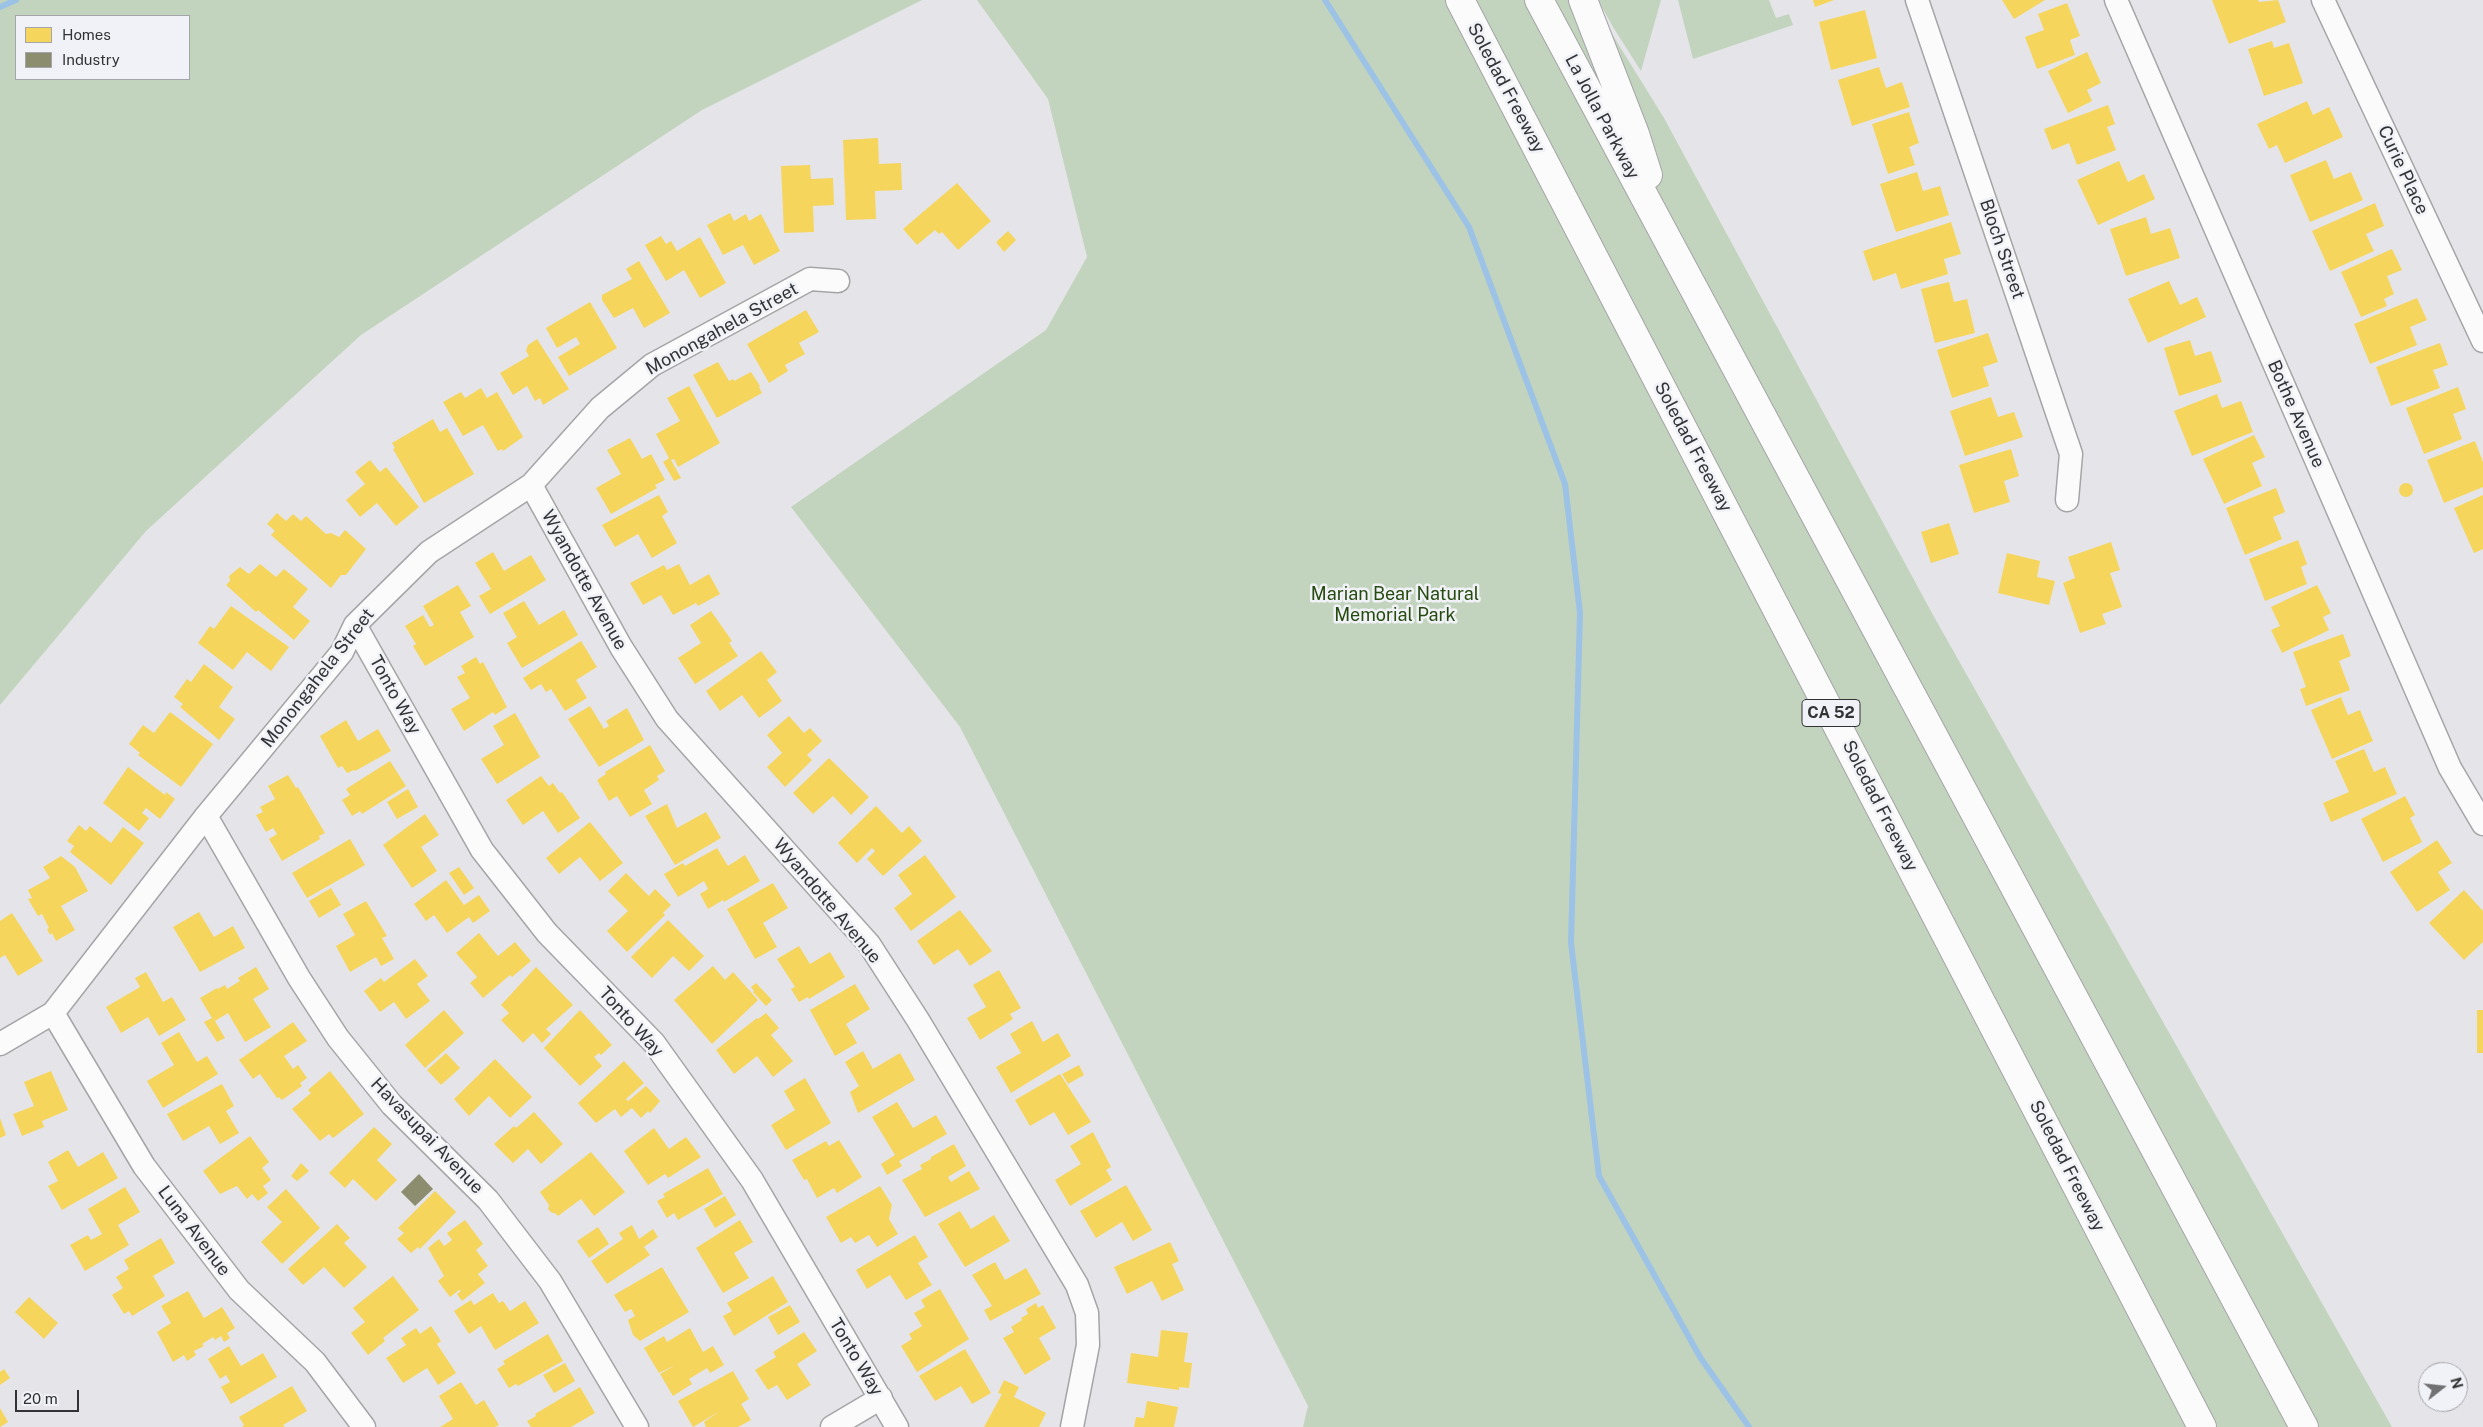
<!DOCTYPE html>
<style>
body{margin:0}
#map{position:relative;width:2483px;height:1427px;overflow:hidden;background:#e5e5e9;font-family:"Public Sans",sans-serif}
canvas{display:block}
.legend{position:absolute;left:15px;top:15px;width:175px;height:65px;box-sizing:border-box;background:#f1f2f7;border:1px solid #a5a6a9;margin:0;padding:6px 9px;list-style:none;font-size:15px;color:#323335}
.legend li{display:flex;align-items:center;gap:10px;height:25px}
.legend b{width:25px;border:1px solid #a5a6a9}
.north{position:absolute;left:2418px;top:1362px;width:50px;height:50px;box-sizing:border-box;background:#f1f2f7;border:1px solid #a5a6a9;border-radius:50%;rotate:74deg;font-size:14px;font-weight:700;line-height:20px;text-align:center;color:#323335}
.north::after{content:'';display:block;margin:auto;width:18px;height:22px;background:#717174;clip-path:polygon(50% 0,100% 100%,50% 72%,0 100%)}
.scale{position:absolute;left:15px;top:1390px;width:64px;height:22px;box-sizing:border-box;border:2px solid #323335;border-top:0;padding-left:6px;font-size:15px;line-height:18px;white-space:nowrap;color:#323335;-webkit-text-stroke:4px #f1f2f7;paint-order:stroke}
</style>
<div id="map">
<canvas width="2483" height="1427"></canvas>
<ul class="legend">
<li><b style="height:14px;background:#f6d55c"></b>Homes</li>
<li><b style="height:14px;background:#8c8c6e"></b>Industry</li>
</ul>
<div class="north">N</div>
<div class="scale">20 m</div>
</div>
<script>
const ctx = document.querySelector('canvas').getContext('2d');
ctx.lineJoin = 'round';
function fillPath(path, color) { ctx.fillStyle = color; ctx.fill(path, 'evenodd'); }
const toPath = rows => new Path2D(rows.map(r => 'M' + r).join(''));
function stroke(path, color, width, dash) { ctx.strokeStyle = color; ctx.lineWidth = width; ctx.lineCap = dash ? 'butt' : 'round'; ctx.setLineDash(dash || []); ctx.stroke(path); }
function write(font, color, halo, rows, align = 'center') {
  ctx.font = font + ' "Public Sans",sans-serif'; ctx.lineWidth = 5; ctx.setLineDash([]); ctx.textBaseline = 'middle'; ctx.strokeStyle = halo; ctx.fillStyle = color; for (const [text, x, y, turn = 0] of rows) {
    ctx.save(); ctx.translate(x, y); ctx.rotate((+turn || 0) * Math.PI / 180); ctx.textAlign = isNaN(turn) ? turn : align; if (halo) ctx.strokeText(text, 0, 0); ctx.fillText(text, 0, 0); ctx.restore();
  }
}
fillPath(toPath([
 [0,0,922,0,702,110,361,335,146,531,0,705],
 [16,16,189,16,189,79,16,79],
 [977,0,1591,0,1664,118,1933,615,2392,1427,1303,1427,1308,1406,960,727,791,507,1046,330,1087,257,1048,99],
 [1598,0,1661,0,1641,71,1613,27],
 [1678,0,1769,0,1776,18,1789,14,1793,25,1693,59]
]), '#c3d4be');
fillPath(toPath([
 [1813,0,1834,0,1815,7],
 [2002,0,2045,0,2014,19],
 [2212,0,2258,0,2259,2,2278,0,2286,22,2229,44],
 [2067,3,2080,36,2070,40,2075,55,2037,69,2025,37,2044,30,2038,14],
 [1865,10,1877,58,1831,70,1819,22],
 [2272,41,2274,48,2289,43,2303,83,2264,96,2248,49],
 [2087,52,2101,83,2087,90,2092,101,2068,113,2048,71],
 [1879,67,1886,88,1902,82,1910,107,1852,126,1838,80],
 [2307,101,2313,115,2329,107,2343,137,2285,163,2277,145,2269,149,2257,124],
 [2108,105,2115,124,2107,127,2116,150,2077,165,2069,143,2052,150,2044,129],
 [1909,112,1919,143,1909,147,1915,165,1888,174,1872,124],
 [878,138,879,164,901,163,902,190,875,191,876,219,846,220,843,140],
 [2326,160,2334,179,2351,172,2363,200,2310,222,2290,175],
 [2119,161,2128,182,2144,174,2155,199,2098,225,2077,180],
 [810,165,811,179,833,178,834,205,813,206,814,232,784,233,781,166],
 [1917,172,1923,191,1940,186,1949,215,1896,232,1880,184],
 [957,183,991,221,958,250,942,232,939,234,935,230,917,245,903,229],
 [2375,203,2384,226,2366,234,2374,251,2330,271,2312,231],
 [730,213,734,221,746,214,749,221,761,214,780,251,754,265,743,245,723,255,707,225],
 [2146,217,2151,234,2170,228,2180,258,2126,276,2110,229],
 [1951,222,1961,254,1944,259,1948,274,1901,289,1896,273,1873,281,1863,251],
 [1008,231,1016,240,1004,252,996,242],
 [661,236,666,244,671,241,677,251,700,237,726,283,700,298,684,270,666,281,645,245],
 [2392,249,2402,270,2387,276,2394,294,2384,299,2387,306,2361,317,2341,272],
 [639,261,670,313,644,328,633,308,614,318,602,300,602,295,632,279,626,269],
 [2169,281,2180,305,2197,297,2206,317,2148,343,2128,299],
 [1949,282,1954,302,1967,299,1975,333,1935,343,1921,289],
 [2417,298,2427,320,2410,327,2417,345,2370,364,2354,324],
 [590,302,617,348,569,376,558,357,580,344,576,337,557,348,546,328],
 [806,310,819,332,799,343,805,354,785,365,788,371,769,383,747,344],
 [1988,333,1998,362,1983,367,1989,386,1952,398,1937,350],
 [537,339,569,389,543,405,540,398,535,401,527,386,513,395,500,373,529,356,526,351,528,345],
 [2190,340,2195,356,2211,351,2222,382,2179,396,2164,348],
 [2440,343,2448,365,2433,370,2440,388,2391,406,2376,367],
 [718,362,729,381,733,379,734,381,751,372,760,386,759,387,762,393,717,418,693,375],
 [689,386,720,443,678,467,674,459,671,460,681,478,674,481,663,462,669,458,656,434,680,421,667,398],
 [2458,387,2466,409,2453,414,2462,439,2424,454,2406,408],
 [481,388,487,398,497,392,523,437,503,451,502,449,498,451,483,425,463,436,443,402,461,392,465,398],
 [2217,394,2222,408,2241,401,2253,432,2192,456,2174,411],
 [1991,397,1998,417,2014,412,2023,437,1965,456,1950,411],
 [433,419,440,432,447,428,474,474,424,503,393,449,395,448,392,443],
 [2254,435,2265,457,2252,463,2262,486,2224,504,2203,459],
 [630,438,642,459,651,454,665,480,655,485,657,488,611,514,596,488,621,474,607,450],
 [2475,441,2483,462,2483,487,2444,503,2427,460],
 [2011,449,2019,476,2004,481,2010,502,1974,513,1959,465],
 [370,460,380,472,386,467,419,507,396,526,377,503,360,517,346,500,365,484,355,472],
 '2399 490a7 7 0 1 1 14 0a7 7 0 1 1-14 0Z',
 [2276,488,2285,512,2273,517,2282,539,2245,555,2226,508],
 [659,495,668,512,662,516,677,543,652,558,638,534,615,547,602,525],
 [2483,495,2483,549,2474,553,2454,508],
 [277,513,286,521,293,514,301,521,306,516,326,534,331,533,339,537,345,530,366,549,346,575,341,575,331,588,271,535,275,531,267,524],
 [1949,523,1959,554,1931,563,1921,532],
 [2298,540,2307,564,2301,567,2307,584,2265,601,2249,559],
 [2111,542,2120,570,2110,573,2122,607,2102,614,2106,624,2080,633,2063,583,2075,578,2068,557],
 [493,552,504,571,531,555,546,580,490,614,479,596,491,589,475,563],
 [2007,553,2040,561,2037,577,2055,581,2049,605,1998,593],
 [260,564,276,577,284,569,308,589,293,607,310,621,294,640,258,610,256,612,226,585,230,581,229,576,240,567,249,574],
 [679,564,690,585,709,574,720,594,698,606,696,603,673,615,661,595,643,605,630,583,664,565,667,570],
 [458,585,471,606,460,612,474,637,425,666,413,646,416,644,405,626,423,615,430,627,434,625,423,606],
 [2317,585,2331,613,2323,617,2329,630,2282,653,2271,630,2280,626,2271,607],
 [524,601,539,625,564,610,578,635,522,668,507,643,517,637,503,613],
 [231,606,289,647,271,671,247,652,233,670,198,643,210,626,214,629],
 [711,611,732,641,729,643,738,656,695,684,678,658,701,643,690,625],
 [2343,634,2351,656,2339,661,2350,690,2306,706,2300,689,2306,687,2293,652],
 [581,641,597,667,576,680,587,698,565,711,551,689,546,692,541,684,531,690,523,678],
 [761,651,777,672,767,680,782,701,759,718,742,695,720,711,706,691],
 [476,657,480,664,483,662,507,707,495,715,493,712,464,731,451,709,470,698,457,677,465,673,461,666],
 [204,664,233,687,219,707,235,719,219,740,180,707,183,704,174,697,187,679,191,682],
 [2341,697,2348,715,2360,710,2373,741,2332,759,2311,710],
 [590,706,604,729,609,726,606,721,627,708,644,740,599,767,568,719],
 [170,712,213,744,181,787,138,755,140,753,129,744,143,725,154,733],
 [515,713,540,757,497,784,481,759,504,745,493,726],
 [789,716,804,733,810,728,822,741,807,755,812,760,785,787,767,767,782,753,767,735],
 [346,720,358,741,378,729,391,751,355,771,354,770,347,773,342,766,338,768,320,736],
 [650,745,665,771,657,776,659,780,644,790,652,804,630,817,617,796,609,801,597,780,606,774,605,772],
 [2364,749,2374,772,2385,767,2397,794,2331,822,2323,803,2349,792,2335,761],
 [829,758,869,797,851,815,833,796,813,814,793,793],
 [390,761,406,786,362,814,360,811,352,816,342,800,350,795,346,789],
 [128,767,165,795,166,792,175,799,160,819,146,808,142,813,149,818,139,831,103,803],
 [288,775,296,788,298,787,325,833,319,836,320,839,282,861,269,839,277,834,273,828,266,832,256,815,263,812,260,807,275,799,268,786],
 [541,776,549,786,553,783,560,793,562,792,580,818,558,833,543,811,523,825,506,800],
 [408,789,418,807,397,819,387,802],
 [2405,796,2415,815,2410,818,2422,842,2383,862,2361,819],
 [667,804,677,828,706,812,721,838,675,865,645,816],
 [876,806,902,833,909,826,922,841,883,876,867,859,875,851,872,848,857,863,838,843],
 [425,814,439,835,421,847,437,871,412,888,383,845],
 [590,822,623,863,600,881,580,857,559,874,546,858],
 [79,825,86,831,90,826,111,843,123,827,144,843,111,885,70,852,74,846,67,841],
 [350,839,365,865,307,898,292,873],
 [2437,840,2452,863,2438,872,2450,890,2417,912,2390,872],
 [717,848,728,866,745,855,760,881,724,902,723,900,708,909,700,894,708,889,704,881,678,897,664,874,683,863,685,866],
 [925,855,956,897,911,931,894,908,912,894,898,875],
 [61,856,75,867,88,891,61,906,75,930,56,941,52,933,50,935,47,929,49,928,42,914,38,916,28,899,32,898,28,890,50,878,43,867],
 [459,867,474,888,464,895,449,873],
 [626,873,649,896,655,889,671,905,663,913,665,915,627,952,607,931,628,911,608,891],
 [446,880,464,905,479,895,490,911,473,923,469,917,447,933,434,915,426,921,414,904],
 [773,883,788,908,763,923,777,947,755,959,727,909],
 [331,888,341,905,319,918,309,901],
 [2464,890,2483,911,2483,942,2464,960,2429,923],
 [366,901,387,936,382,938,394,959,381,966,376,957,350,972,336,946,355,935,343,914],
 [960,910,992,951,970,966,958,949,934,965,917,941],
 [199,912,214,937,233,926,245,948,200,972,173,927],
 [12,913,43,961,18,976,5,955,0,958,0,921],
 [668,920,704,956,689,971,673,956,652,978,631,957],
 [479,933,498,956,515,942,531,961,512,977,510,975,483,998,470,983,477,977,456,953],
 [799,946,810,964,830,952,845,977,809,999,808,997,799,1002,791,989,795,987,777,959],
 [415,959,428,976,417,984,430,1001,406,1019,394,1002,380,1012,364,991,381,978,384,982],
 [713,966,725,980,733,972,758,1000,712,1044,674,1000],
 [256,967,269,989,253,999,271,1027,245,1042,228,1013,215,1021,225,1038,217,1042,204,1022,212,1018,200,998,217,988,218,989,225,985,227,989,240,981,238,978],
 [536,967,573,1005,546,1029,551,1034,542,1043,533,1033,523,1043,501,1020,509,1013,501,1005],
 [999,970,1021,1008,1010,1014,1013,1019,980,1040,967,1018,986,1007,973,985],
 [146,972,163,1002,172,997,186,1020,159,1036,148,1017,121,1033,106,1007,140,987,135,978],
 [756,983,772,1000,766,1006,753,992,754,991,751,987],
 [855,984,870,1009,846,1024,857,1043,835,1056,810,1010],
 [444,1010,464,1033,425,1068,405,1045],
 [580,1010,612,1045,601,1055,599,1053,594,1057,602,1066,580,1086,544,1048],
 [2477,1010,2483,1010,2483,1053,2477,1053],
 [766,1013,779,1028,771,1035,793,1061,773,1077,757,1056,734,1074,716,1050,757,1018,758,1019],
 [1032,1021,1043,1042,1058,1033,1071,1056,1011,1093,996,1067,1021,1053,1010,1034],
 [293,1022,307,1041,284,1056,293,1069,298,1065,307,1078,300,1083,302,1086,282,1100,279,1097,277,1098,260,1074,253,1079,239,1060],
 [179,1032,197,1062,207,1056,218,1074,163,1108,147,1081,174,1065,161,1043],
 [863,1051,873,1069,900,1053,915,1080,858,1113,850,1092,859,1086,845,1062],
 [446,1053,460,1068,441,1085,427,1070],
 [495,1059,532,1097,510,1118,489,1096,469,1116,454,1099],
 [624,1061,644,1083,626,1099,628,1101,646,1086,660,1101,650,1113,648,1111,641,1118,632,1108,621,1117,615,1109,596,1123,578,1103],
 [1079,1065,1084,1075,1068,1084,1062,1074],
 [51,1071,68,1110,42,1121,44,1127,22,1136,13,1114,34,1106,24,1082],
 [330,1071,364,1114,333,1138,329,1134,320,1141,292,1109,311,1093,308,1090],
 [1060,1074,1091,1122,1068,1135,1054,1112,1030,1126,1015,1100],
 [805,1078,831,1123,786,1150,771,1125,795,1110,784,1091],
 [222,1084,234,1106,226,1111,239,1133,220,1144,209,1126,183,1141,167,1114],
 [897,1102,913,1128,936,1115,947,1134,899,1161,902,1166,887,1175,881,1164,895,1155,872,1117],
 [534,1112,563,1144,541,1164,528,1149,513,1163,494,1144,514,1126,516,1128],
 [0,1118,6,1135,0,1138],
 [374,1127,392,1144,377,1160,397,1180,376,1201,353,1179,345,1188,329,1173],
 [654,1128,669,1149,686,1137,701,1157,668,1178,665,1174,648,1185,624,1151],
 [1093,1132,1111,1167,1106,1170,1112,1180,1070,1206,1055,1180,1081,1164,1070,1146],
 [250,1136,269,1162,262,1168,271,1180,263,1186,268,1193,258,1201,252,1194,247,1199,237,1186,220,1194,203,1171],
 [839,1140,862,1177,837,1193,834,1188,817,1198,807,1179,804,1180,792,1160,826,1141,829,1146],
 [954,1144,966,1166,948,1177,951,1182,969,1171,980,1189,925,1217,902,1180,922,1169,920,1165,931,1159,931,1157],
 [68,1150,78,1167,103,1152,118,1178,62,1210,48,1186,58,1181,48,1162],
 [591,1152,625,1192,594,1216,581,1199,558,1216,555,1213,552,1213,548,1209,549,1205,540,1192],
 [301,1163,309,1171,297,1181,291,1176],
 [708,1168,723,1194,678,1220,674,1213,667,1218,657,1201,665,1197,663,1194],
 [1126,1185,1152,1230,1133,1241,1122,1222,1096,1238,1080,1211],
 [880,1186,892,1205,889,1219,898,1234,877,1247,869,1235,855,1243,851,1237,841,1243,826,1217],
 [125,1187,140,1212,118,1225,129,1245,85,1271,70,1245,88,1235,91,1240,102,1234,88,1209],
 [286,1189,320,1228,282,1264,261,1242,282,1222,267,1207],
 [435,1191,456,1212,420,1249,418,1247,411,1253,397,1239,404,1233,398,1228],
 [725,1196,736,1215,715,1228,704,1209],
 [960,1211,971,1229,994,1215,1010,1241,965,1267,938,1224],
 [465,1220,483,1244,476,1250,488,1266,478,1274,485,1283,462,1301,457,1294,461,1291,459,1290,450,1297,438,1281,444,1276,428,1248,439,1239,444,1246,452,1240,447,1233],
 [740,1220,753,1242,734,1253,749,1278,723,1293,696,1248],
 [337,1224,350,1238,344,1243,367,1267,344,1288,324,1267,303,1285,288,1269],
 [632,1225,639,1239,653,1229,658,1237,644,1247,650,1255,607,1284,591,1261,623,1239,619,1233],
 [598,1227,609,1244,589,1258,577,1241],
 [915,1235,928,1257,918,1263,932,1285,906,1300,890,1275,867,1289,856,1270],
 [161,1238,175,1263,153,1276,165,1296,132,1316,129,1311,124,1314,112,1295,123,1288,116,1277,129,1269,124,1260],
 [1170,1242,1179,1261,1172,1264,1184,1290,1162,1301,1152,1281,1127,1294,1114,1267],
 [995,1262,1005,1280,1026,1268,1041,1294,990,1321,984,1310,992,1306,972,1275],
 [662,1267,689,1312,640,1341,633,1335,628,1320,635,1316,631,1309,625,1312,614,1295],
 [393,1276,419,1310,383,1338,385,1341,368,1355,351,1333,365,1322,353,1308],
 [773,1276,788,1302,734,1336,723,1316,732,1311,727,1303],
 [940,1289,969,1339,917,1372,901,1346,912,1339,909,1334,922,1326,914,1313,925,1307,921,1300],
 [188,1291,204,1318,222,1307,235,1328,227,1333,230,1338,224,1342,221,1336,215,1340,213,1337,202,1344,204,1346,194,1351,196,1355,187,1361,184,1355,173,1362,157,1332,171,1323,161,1306],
 [493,1293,499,1303,503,1301,510,1311,525,1301,539,1323,495,1350,481,1326,469,1334,454,1311,471,1300,474,1305],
 [29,1297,58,1323,44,1339,15,1312],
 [1036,1303,1038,1308,1043,1305,1056,1328,1039,1338,1051,1359,1025,1375,1003,1338,1014,1332,1011,1327,1022,1320,1021,1318,1028,1314,1026,1309],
 [790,1305,800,1322,778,1335,768,1317],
 [431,1326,441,1341,437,1344,456,1373,438,1385,427,1368,403,1383,386,1358,406,1345,401,1338,416,1328,420,1334],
 [690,1328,703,1352,713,1346,724,1365,710,1373,707,1368,689,1379,692,1384,673,1396,660,1374,675,1365,659,1373,644,1348,664,1336,667,1342],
 [1161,1330,1188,1333,1184,1362,1192,1363,1189,1388,1179,1387,1179,1390,1127,1383,1131,1353,1158,1357],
 [804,1332,817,1351,797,1364,811,1385,787,1400,777,1385,768,1390,755,1370,776,1357,773,1352],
 [548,1334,563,1361,518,1386,516,1384,509,1388,497,1369,505,1364,503,1361],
 [229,1346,241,1366,263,1353,277,1377,231,1404,221,1387,230,1382,226,1375,220,1379,208,1359],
 [965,1349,991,1393,972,1404,961,1386,935,1401,919,1376],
 [565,1363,575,1381,554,1393,543,1375],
 [4,1369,10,1378,0,1385,0,1372],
 [733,1371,749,1399,741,1404,751,1420,738,1427,706,1427,704,1422,720,1411,693,1427,678,1401],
 [1004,1380,1019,1387,1014,1397,1046,1413,1039,1427,984,1427,1002,1394,998,1393],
 [461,1382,476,1405,484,1400,499,1425,495,1427,440,1427,453,1419,439,1396],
 [292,1386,307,1411,283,1425,285,1427,242,1427,244,1425,239,1417],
 [580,1387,595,1413,571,1427,531,1427,527,1421,536,1416,535,1414],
 [1147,1401,1178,1407,1174,1427,1134,1427,1136,1417,1144,1418],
 [0,1408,8,1422,0,1427]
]), '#f6d55c');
fillPath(toPath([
 [419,1174,433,1189,415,1206,401,1192]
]), '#8c8c6e');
stroke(toPath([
 [1325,0,1469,227,1565,484,1580,613,1571,943,1599,1176,1700,1357,1749,1427],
 [0,7,16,0]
]), '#9cc2e6', 6);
const minor = toPath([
 [1917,0,2071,454,2067,500],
 [2116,0,2450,768,2483,824],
 [2323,0,2483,341],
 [531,485,621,647,667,719,869,944,918,1020,1077,1285,1087,1313,1088,1345,1072,1427],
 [355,625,482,850,547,933,654,1043,752,1180,897,1427],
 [206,816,299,978,338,1038,392,1105,488,1200,550,1281,637,1427],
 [53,1013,144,1166,239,1290,315,1362,364,1427],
 [0,1044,53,1013,206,816,342,652,355,625,429,552,531,485,600,408,652,365,810,279,838,281],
 [832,1427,881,1398]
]);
const highway = toPath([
 [1460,0,2202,1427],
 [1539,0,2304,1427],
 [1583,0,1635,134,1648,175]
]);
stroke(minor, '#a5a5a8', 25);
stroke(highway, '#a5a5a8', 30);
stroke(minor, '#fbfbfc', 22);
stroke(highway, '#fbfbfc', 28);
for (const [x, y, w] of [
 [1831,713,58]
]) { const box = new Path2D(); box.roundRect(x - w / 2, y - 13.5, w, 27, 4); ctx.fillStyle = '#f1f2f7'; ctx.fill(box); stroke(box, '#323335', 1); }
write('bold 16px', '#323335', null, [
 ["CA 52",1831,713]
]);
write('18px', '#323335', '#f1f2f7', [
 ["Soledad Freeway",1506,88,62],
 ["La Jolla Parkway",1602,117,62],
 ["Curie Place",2403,170,65],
 ["Bloch Street",2002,249,71],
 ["Monongahela Street",722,329,-29],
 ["Bothe Avenue",2296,414,66],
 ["Soledad Freeway",1693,447,62],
 ["Wyandotte Avenue",584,580,61],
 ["Monongahela Street",318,678,-52],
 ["Tonto Way",395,695,61],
 ["Soledad Freeway",1880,806,63],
 ["Wyandotte Avenue",827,901,50],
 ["Tonto Way",631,1022,48],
 ["Havasupai Avenue",427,1136,46],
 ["Soledad Freeway",2067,1166,63],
 ["Luna Avenue",194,1231,53],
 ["Tonto Way",856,1357,59]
]);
write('18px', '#264b0f', '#f1f2f7', [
 ["Marian Bear Natural",1395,594],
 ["Memorial Park",1395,615]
]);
</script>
